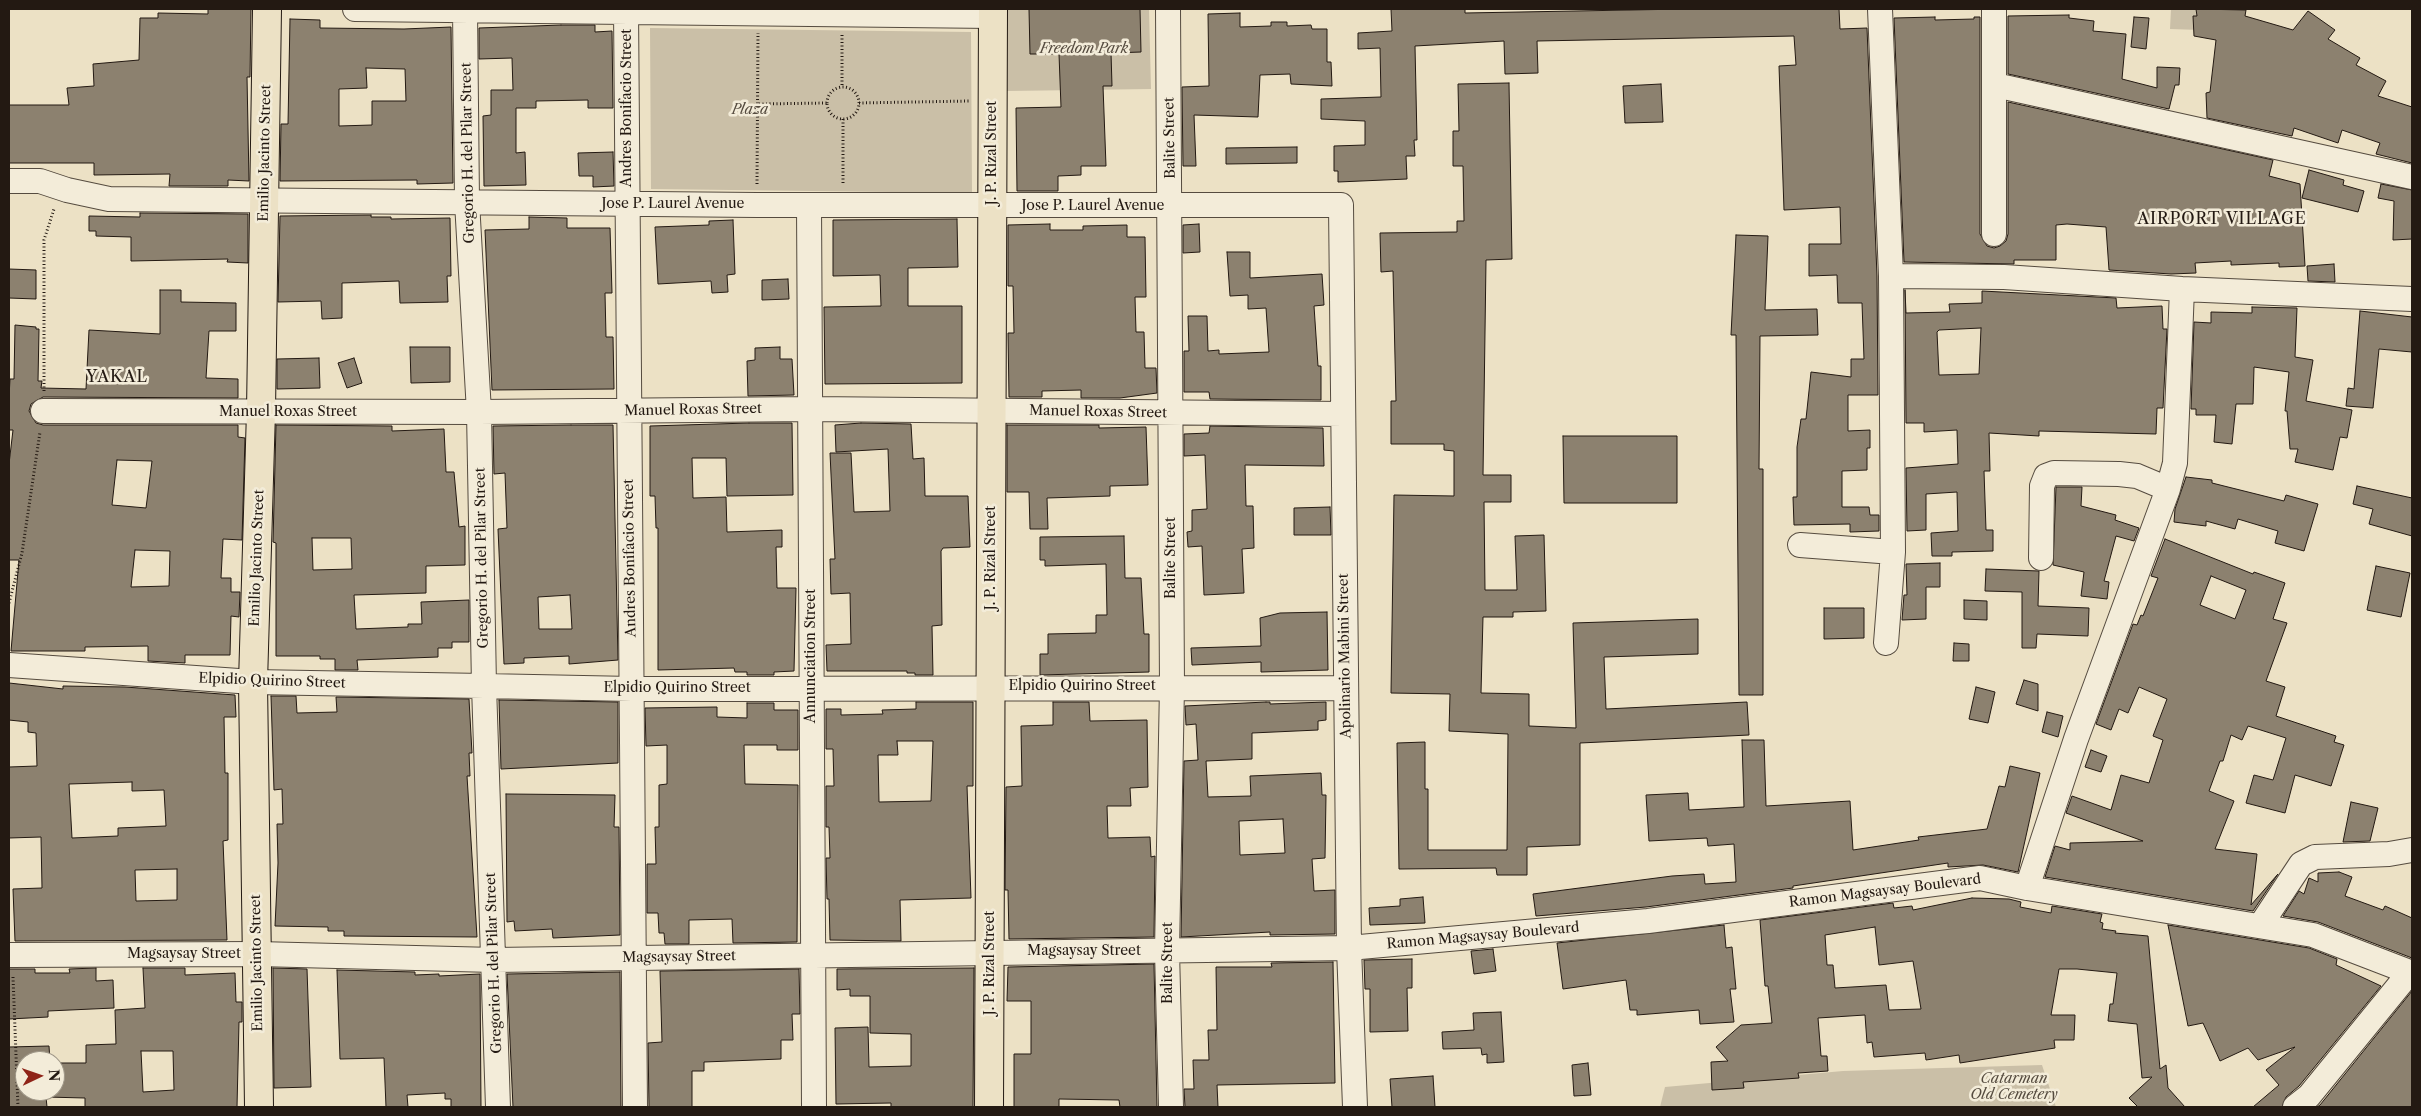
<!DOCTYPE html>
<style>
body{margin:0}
#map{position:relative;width:2421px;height:1116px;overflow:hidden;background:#ece1c5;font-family:"Libre Caslon Text",serif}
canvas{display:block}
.frame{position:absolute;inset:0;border:10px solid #231912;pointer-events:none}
.north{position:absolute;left:15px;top:1051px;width:50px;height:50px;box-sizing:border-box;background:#f3ecd9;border:1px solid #a09889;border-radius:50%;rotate:87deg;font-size:14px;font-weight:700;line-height:20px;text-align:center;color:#231912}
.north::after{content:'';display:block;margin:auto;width:18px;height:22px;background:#8f2418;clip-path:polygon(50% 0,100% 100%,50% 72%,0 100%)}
</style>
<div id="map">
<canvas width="2421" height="1116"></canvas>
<div class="frame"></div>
<div class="north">N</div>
</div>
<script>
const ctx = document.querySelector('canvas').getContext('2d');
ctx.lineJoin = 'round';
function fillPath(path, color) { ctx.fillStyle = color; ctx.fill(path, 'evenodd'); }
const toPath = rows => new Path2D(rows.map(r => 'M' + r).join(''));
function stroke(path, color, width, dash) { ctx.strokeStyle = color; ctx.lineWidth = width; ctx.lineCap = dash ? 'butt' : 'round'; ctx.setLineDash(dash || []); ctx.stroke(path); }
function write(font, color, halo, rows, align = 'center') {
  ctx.font = font + ' "Libre Caslon Text",serif'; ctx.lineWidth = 5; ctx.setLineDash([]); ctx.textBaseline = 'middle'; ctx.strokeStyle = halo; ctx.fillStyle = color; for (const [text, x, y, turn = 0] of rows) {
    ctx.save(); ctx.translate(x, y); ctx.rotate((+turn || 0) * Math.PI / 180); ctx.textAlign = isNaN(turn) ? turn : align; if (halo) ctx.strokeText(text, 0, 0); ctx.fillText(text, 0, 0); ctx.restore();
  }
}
fillPath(toPath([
 [1007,9,1149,9,1151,89,1007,91],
 [2171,9,2201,9,2200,30,2170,29],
 [650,28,971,32,972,193,651,189],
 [2042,1065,2056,1107,1660,1107,1665,1087,1843,1071]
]), '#cabfa7');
const building = toPath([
 [208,9,251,9,250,77,247,77,249,181,228,180,228,186,169,186,170,174,94,175,94,163,9,163,9,105,69,105,67,88,94,86,93,64,139,60,140,18,158,18,158,13,208,14,208,9],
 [1029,9,1140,9,1141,52,1111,53,1112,86,1103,86,1106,166,1081,166,1081,175,1058,176,1058,191,1017,191,1016,108,1061,107,1059,54,1030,54,1029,9],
 [1391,9,1465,9,1465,13,1685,9,1839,9,1840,29,1867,28,1877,276,1878,395,1848,395,1848,431,1870,430,1870,448,1867,448,1867,470,1842,471,1842,507,1869,507,1870,515,1879,515,1879,531,1850,532,1850,524,1794,525,1793,497,1797,497,1797,447,1801,419,1806,419,1811,372,1851,377,1851,359,1864,359,1862,303,1838,303,1837,275,1809,276,1809,244,1841,244,1840,207,1784,210,1779,66,1796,65,1794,36,1537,41,1538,73,1505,74,1504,41,1415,46,1417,140,1414,140,1415,156,1406,156,1407,179,1338,182,1338,171,1334,171,1334,146,1365,145,1365,121,1321,119,1321,99,1381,97,1380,48,1358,49,1358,33,1392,31,1391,9],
 [2196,9,2246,10,2245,16,2293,30,2308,11,2335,30,2328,39,2360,58,2356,65,2386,81,2378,96,2412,107,2412,163,2376,154,2380,143,2342,130,2338,143,2294,128,2292,136,2207,118,2206,93,2210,92,2216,40,2194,36,2193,16,2197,16,2196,9],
 [1240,13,1240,27,1271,26,1271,22,1287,22,1287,26,1311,25,1312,29,1327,29,1327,62,1331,62,1332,86,1291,84,1290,74,1260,75,1258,117,1194,115,1196,166,1183,166,1182,87,1209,86,1208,14,1240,13],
 [2069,15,2069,18,2094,21,2093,31,2126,34,2122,79,2157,88,2157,67,2180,68,2179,85,2175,85,2169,109,2008,74,2008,16,2069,15],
 [1935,17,1935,20,1974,19,1974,17,1980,17,1980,234,1987,246,1994,248,2000,246,2006,241,2008,234,2008,102,2273,160,2269,176,2300,184,2305,266,2279,267,2279,263,2231,265,2231,261,2195,263,2196,273,2171,274,2109,270,2106,227,2067,224,2056,225,2056,260,2014,260,2014,264,1904,262,1894,18,1935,17],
 [2134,17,2149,18,2146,49,2131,47,2134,17],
 [290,19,320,20,320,28,404,29,451,27,453,183,417,184,417,180,280,181,281,124,288,124,290,19],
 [366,68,405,69,406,101,372,101,372,125,339,126,339,89,367,88,366,68],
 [561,25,595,25,595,32,612,31,613,108,588,108,588,100,536,101,536,108,516,108,516,153,525,152,526,185,484,186,483,116,491,115,491,90,513,90,512,58,479,59,479,28,561,25],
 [1509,83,1512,259,1486,260,1483,475,1511,475,1511,502,1484,502,1485,590,1517,590,1515,536,1544,535,1546,611,1513,612,1513,617,1483,617,1481,693,1529,694,1529,726,1576,728,1573,623,1698,619,1698,654,1604,657,1606,709,1747,702,1749,735,1580,743,1580,845,1527,847,1527,875,1497,875,1496,868,1399,869,1397,743,1425,742,1425,789,1428,789,1428,850,1507,850,1508,734,1449,731,1450,694,1391,693,1394,495,1454,496,1454,451,1444,450,1444,444,1391,444,1391,401,1396,401,1393,271,1381,272,1380,233,1457,232,1457,221,1464,221,1463,166,1453,166,1453,131,1459,131,1458,84,1509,83],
 [1661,84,1663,122,1625,123,1623,86,1661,84],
 [1297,147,1297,163,1226,164,1226,148,1297,147],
 [613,152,614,186,593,187,593,176,579,176,578,153,613,152],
 [2309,170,2344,180,2343,185,2364,191,2358,212,2302,198,2309,170],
 [2381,184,2412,190,2412,239,2393,240,2394,201,2378,198,2381,184],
 [140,213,248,214,248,263,227,262,228,259,131,261,131,237,96,236,96,231,89,231,89,216,140,217,140,213],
 [371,215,371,217,391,217,391,219,450,218,451,276,447,276,448,302,400,303,399,281,342,283,342,318,322,319,321,301,278,302,280,216,371,215],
 [529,217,567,218,567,228,610,228,612,293,605,293,606,337,613,337,614,389,492,390,485,230,529,229,529,217],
 [957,219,958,267,908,268,908,306,962,306,962,383,825,384,824,307,881,306,880,275,833,276,833,220,957,219],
 [733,220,735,274,727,275,728,292,712,293,711,281,658,284,655,227,709,225,709,221,733,220],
 [1050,224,1050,230,1083,230,1083,226,1127,225,1127,237,1145,237,1146,297,1135,297,1136,332,1144,332,1145,368,1156,368,1157,393,1120,398,1081,398,1081,390,1042,391,1042,397,1009,397,1008,333,1014,333,1013,286,1008,286,1008,225,1050,224],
 [1199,224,1200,252,1183,253,1183,225,1199,224],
 [1736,235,1768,236,1765,310,1817,309,1818,335,1760,336,1759,469,1763,469,1763,695,1739,695,1736,335,1731,335,1736,235],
 [1227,252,1250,252,1250,278,1322,274,1324,305,1314,306,1318,366,1321,366,1321,400,1210,399,1209,392,1184,392,1184,351,1189,351,1188,316,1207,316,1208,351,1219,350,1219,354,1269,352,1266,308,1248,309,1248,295,1230,296,1227,252],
 [2334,264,2335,282,2308,281,2307,266,2334,264],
 [9,269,36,270,36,299,9,298,9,269],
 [788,279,789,299,762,300,762,280,788,279],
 [160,290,181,290,181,302,236,303,236,331,209,331,206,378,238,379,238,398,43,397,31,404,29,411,36,423,43,425,238,425,238,437,245,438,242,540,223,539,221,578,231,578,231,592,240,592,239,617,231,616,230,655,185,655,185,663,148,661,148,646,85,647,85,651,11,651,19,560,9,560,9,464,13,430,9,430,9,397,10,379,14,379,15,325,36,327,36,329,39,329,38,381,42,381,41,388,86,389,89,330,160,334,160,290],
 [117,460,152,461,146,508,112,505,117,460],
 [135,550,170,551,169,586,131,587,135,550],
 [1905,290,1906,313,1950,312,1949,304,1982,303,1982,291,2116,298,2117,308,2162,306,2163,329,2167,329,2163,408,2157,408,2156,434,2039,431,2039,436,1989,433,1990,471,1984,471,1986,530,1993,530,1993,551,1952,552,1952,556,1932,556,1931,533,1958,531,1957,492,1926,494,1926,530,1907,531,1906,468,1958,464,1957,430,1924,432,1924,423,1906,423,1905,290],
 [1981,328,1979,374,1939,375,1937,332,1939,330,1981,328],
 [2252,307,2297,308,2295,357,2313,360,2306,401,2352,410,2347,438,2340,437,2333,470,2295,462,2298,449,2290,449,2287,411,2285,411,2289,372,2254,367,2253,404,2236,404,2232,444,2214,442,2216,415,2196,415,2196,409,2191,409,2194,322,2211,323,2211,312,2252,313,2252,307],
 [2360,311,2412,317,2412,352,2379,349,2373,408,2346,406,2348,388,2354,389,2360,311],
 [410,347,450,347,450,382,411,383,410,347],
 [780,347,780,359,792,359,794,395,748,396,747,361,755,360,755,348,780,347],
 [319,358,320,388,277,389,277,359,319,358],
 [354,358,362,383,347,388,338,363,354,358],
 [749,423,792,423,793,495,727,496,726,458,692,458,693,498,726,497,727,532,782,530,782,547,776,547,777,588,796,588,794,671,774,672,774,675,747,675,747,672,735,672,734,668,658,670,658,528,656,528,655,496,650,496,650,426,749,423],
 [861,423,911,424,913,459,924,458,925,496,968,496,970,547,943,548,941,551,942,625,932,626,933,675,915,675,915,673,907,673,907,671,827,671,826,645,851,644,850,593,831,594,830,559,835,559,830,453,851,453,854,512,890,511,888,449,836,452,835,425,861,423],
 [276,425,392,426,392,431,444,429,446,472,454,472,459,527,465,526,465,565,426,566,426,593,354,595,356,629,408,627,408,624,422,624,421,602,469,600,469,642,452,642,452,648,438,648,438,657,357,660,358,670,335,670,335,659,320,659,320,656,276,656,276,543,273,542,276,425],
 [312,538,351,538,352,569,313,570,312,538],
 [571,425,613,425,618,660,569,664,569,656,524,658,524,663,504,664,498,529,507,528,505,473,494,474,493,426,571,425],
 [570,595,572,629,539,629,538,597,570,595],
 [1007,425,1099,425,1099,428,1146,427,1148,485,1110,486,1110,496,1047,498,1048,529,1030,529,1029,492,1007,492,1007,425],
 [1210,426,1323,428,1324,466,1245,465,1246,506,1253,506,1254,548,1242,549,1244,593,1204,595,1202,546,1188,547,1187,532,1192,531,1192,510,1207,509,1205,455,1184,456,1184,434,1209,433,1210,426],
 [1563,436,1677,436,1677,503,1564,503,1563,436],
 [2186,477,2212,480,2212,483,2284,501,2286,495,2318,504,2304,551,2275,543,2278,531,2238,519,2235,529,2206,521,2206,526,2174,522,2175,509,2186,477],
 [2357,486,2412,498,2412,536,2369,524,2373,509,2353,504,2357,486],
 [2056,487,2082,487,2081,506,2116,515,2115,520,2139,528,2134,541,2116,536,2104,581,2109,582,2107,599,2081,596,2084,572,2053,565,2056,487],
 [1330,507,1331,535,1294,535,1294,508,1330,507],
 [1124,536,1125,578,1141,578,1144,634,1149,634,1149,672,1040,675,1040,654,1048,654,1048,634,1096,633,1096,615,1107,615,1106,564,1045,566,1045,560,1040,560,1040,537,1124,536],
 [2165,539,2253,574,2254,572,2285,583,2273,619,2287,623,2266,681,2285,687,2276,716,2336,736,2334,742,2344,745,2331,786,2295,775,2285,813,2246,803,2254,775,2273,780,2286,738,2248,726,2242,740,2231,735,2223,761,2220,761,2209,791,2234,801,2215,849,2257,854,2251,905,2278,874,2253,911,2045,877,2055,846,2070,850,2070,843,2143,841,2066,813,2072,796,2111,810,2121,775,2149,783,2163,740,2153,736,2167,699,2139,687,2128,713,2119,709,2111,730,2096,724,2133,624,2137,625,2141,615,2143,616,2158,578,2151,576,2165,539],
 [2211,576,2246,590,2235,619,2200,605,2211,576],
 [1940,563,1940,587,1926,587,1926,619,1902,620,1904,595,1907,595,1906,564,1940,563],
 [2376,566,2410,573,2401,617,2367,610,2376,566],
 [1986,569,2039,571,2038,606,2089,608,2088,636,2037,634,2036,648,2022,648,2022,592,1985,591,1986,569],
 [1964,600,1987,601,1987,620,1964,619,1964,600],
 [1824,608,1864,608,1864,638,1824,639,1824,608],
 [1327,612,1328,670,1261,672,1261,662,1192,665,1191,648,1261,646,1260,618,1280,613,1327,612],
 [1954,643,1969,644,1969,661,1953,661,1954,643],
 [2024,680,2038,684,2038,711,2016,704,2024,680],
 [9,683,63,689,63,686,125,687,235,695,236,717,224,717,225,773,228,773,228,840,223,841,227,940,15,941,13,889,42,888,41,837,9,838,9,767,37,766,36,733,28,732,28,722,9,720,9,683],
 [132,782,132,791,164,790,166,826,118,828,118,836,72,838,69,784,132,782],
 [177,869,177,900,136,901,135,870,177,869],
 [1976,687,1995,692,1988,723,1969,719,1976,687],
 [271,696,296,696,297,713,337,712,336,697,469,699,472,753,469,753,470,776,467,776,477,937,344,936,344,931,328,931,328,927,275,926,278,863,277,824,283,824,282,789,274,790,271,696],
 [499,700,618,702,618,763,501,769,499,700],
 [916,702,973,702,973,786,967,786,971,898,900,900,901,941,830,940,829,899,827,899,826,858,830,858,829,827,826,827,826,786,834,786,833,749,826,749,826,709,841,709,841,715,883,714,882,710,916,709,916,702],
 [897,741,933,741,931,801,879,802,878,755,898,755,897,741],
 [1053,702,1089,702,1090,721,1147,720,1148,787,1130,788,1131,806,1107,806,1108,838,1150,837,1151,857,1155,856,1154,937,1009,939,1008,890,1005,890,1006,787,1022,786,1021,726,1053,725,1053,702],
 [1266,702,1270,702,1270,704,1326,702,1326,720,1318,721,1318,730,1252,733,1252,759,1206,761,1208,797,1251,796,1250,776,1321,773,1322,795,1326,795,1325,858,1312,859,1314,891,1335,890,1335,934,1270,935,1270,932,1181,937,1184,761,1198,760,1196,724,1186,725,1185,706,1266,702],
 [1283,819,1285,853,1240,855,1239,821,1283,819],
 [747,703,774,703,774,710,798,710,798,750,777,750,777,745,744,745,745,784,798,785,797,942,733,943,732,919,689,920,689,944,665,944,664,933,659,933,658,913,647,913,647,864,656,864,655,827,659,827,659,785,667,784,667,745,646,746,645,708,717,707,717,717,747,718,747,703],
 [2047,712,2063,716,2058,737,2042,732,2047,712],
 [1742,740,1764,740,1766,806,1850,801,1853,850,1919,840,1918,837,1987,829,1999,786,2005,787,2010,766,2040,773,2018,872,1983,865,1948,867,1948,863,1793,886,1793,888,1646,907,1536,916,1533,894,1672,876,1704,874,1705,884,1736,882,1734,844,1708,846,1707,838,1649,841,1646,795,1688,793,1689,810,1744,807,1742,740],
 [2091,750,2107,756,2101,772,2085,767,2091,750],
 [506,794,615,795,614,827,619,827,620,935,553,938,552,929,515,931,514,921,507,922,506,794],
 [2351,802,2378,808,2370,841,2343,842,2351,802],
 [2339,872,2352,877,2345,896,2383,910,2385,906,2412,918,2412,958,2318,922,2283,916,2299,891,2304,894,2309,878,2318,882,2318,873,2339,872],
 [1423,897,1425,923,1370,925,1369,908,1400,906,1400,899,1423,897],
 [1972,898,2009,899,2021,902,2020,907,2051,913,2052,906,2102,914,2100,922,2103,923,2102,929,2116,931,2115,933,2148,936,2160,1069,2166,1065,2168,1088,2185,1107,2138,1107,2129,1098,2152,1077,2142,1078,2137,1024,2108,1021,2110,1004,2113,1004,2117,973,2077,969,2059,969,2051,1015,2075,1015,2074,1040,2054,1040,2055,1048,1960,1063,1959,1055,1926,1060,1925,1053,1874,1057,1872,1042,1867,1043,1865,1015,1818,1018,1821,1056,1827,1056,1828,1071,1798,1073,1799,1078,1743,1082,1744,1088,1712,1090,1711,1062,1728,1061,1716,1047,1741,1025,1772,1023,1768,986,1765,986,1760,920,1893,903,1894,908,1912,906,1913,910,1972,898],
 [1875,927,1879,965,1913,961,1921,1009,1889,1010,1886,985,1835,988,1833,965,1827,965,1825,935,1875,927],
 [1724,925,1726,948,1732,947,1736,989,1730,989,1734,1022,1700,1024,1699,1010,1637,1015,1637,1010,1630,1010,1626,980,1563,989,1557,943,1724,925],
 [2168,925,2309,948,2337,959,2336,965,2381,986,2299,1086,2286,1097,2282,1107,2253,1107,2279,1085,2266,1070,2295,1047,2258,1060,2248,1048,2220,1061,2203,1023,2188,1026,2168,925],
 [1493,949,1496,971,1474,974,1471,951,1493,949],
 [1412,959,1412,988,1407,988,1408,1031,1370,1032,1370,989,1365,989,1364,960,1412,959],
 [1333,962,1335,1083,1217,1085,1218,1107,1185,1107,1184,1089,1194,1089,1193,1060,1209,1060,1208,1030,1217,1030,1216,967,1272,967,1271,963,1333,962],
 [1154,964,1157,1107,1120,1107,1119,1100,1059,1099,1059,1107,1014,1107,1014,1054,1031,1054,1031,1001,1007,1001,1008,967,1154,964],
 [96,968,96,981,113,980,114,1008,48,1011,48,1017,9,1019,9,969,35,969,35,973,70,973,69,969,96,968],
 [143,968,185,968,185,975,235,973,236,1002,242,1002,242,1022,239,1022,237,1107,85,1107,85,1098,46,1097,47,1107,9,1107,9,1047,49,1046,50,1061,25,1061,25,1091,55,1091,55,1063,86,1063,86,1045,116,1044,115,1010,145,1008,143,968],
 [141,1051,173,1051,174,1090,143,1092,141,1051],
 [273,968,307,969,311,1087,274,1088,273,968],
 [974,968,973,1107,891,1107,891,1103,836,1104,835,1028,868,1027,869,1067,911,1066,911,1034,870,1033,870,996,850,996,850,989,837,990,837,969,974,968],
 [799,969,800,1014,792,1014,793,1040,781,1040,781,1059,704,1062,704,1071,692,1071,692,1107,649,1107,648,1043,662,1042,660,971,799,969],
 [337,970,415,972,415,975,439,974,439,976,480,974,481,1107,451,1107,451,1099,445,1099,445,1093,407,1095,408,1107,386,1107,384,1058,340,1059,337,970],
 [620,972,621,1107,513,1107,507,974,620,972],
 [2412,991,2412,1107,2317,1107,2320,1105,2412,991],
 [1501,1012,1504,1062,1487,1063,1487,1054,1482,1055,1481,1048,1443,1049,1442,1032,1474,1030,1473,1013,1501,1012],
 [1588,1063,1591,1095,1574,1096,1572,1065,1588,1063],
 [1433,1076,1435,1107,1392,1107,1390,1079,1433,1076]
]);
fillPath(building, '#8c816f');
stroke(building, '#231912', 1);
const minor = toPath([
 [355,9,993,16],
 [465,9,467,202,479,412,484,686,498,1107],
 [626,9,635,1107],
 [1168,9,1172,686,1167,951,1171,1107],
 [1880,9,1891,276,1893,552,1886,643],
 [1995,85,2412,177],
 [9,181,40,181,67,190,109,199,757,205,1341,205,1349,948,1355,1107],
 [809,205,814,1107],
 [1994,234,1994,9],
 [1891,276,2004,277,2182,289,2412,299],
 [43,411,479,412,811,409,1343,414],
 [1800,545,1893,552],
 [2041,558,2042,486,2046,476,2054,473,2119,474,2137,476,2168,489],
 [9,665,253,682,484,686,632,689,1346,688],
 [2027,888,2076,739,2168,489,2175,463,2182,289],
 [2260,926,2301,864,2315,857,2389,854,2412,850],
 [9,955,258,954,494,960,1349,948,1648,921,1980,878,2027,888,2313,935,2412,973],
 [2295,1107,2309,1096,2410,972]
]);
const major = toPath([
 [259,1107,253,682,261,411,267,9],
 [989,1107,993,9]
]);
stroke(minor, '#554b3f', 26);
stroke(major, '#231912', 30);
stroke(toPath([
 [842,35,842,87],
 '827 103a16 16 0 1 1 32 0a16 16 0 1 1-32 0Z',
 [859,103,969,101],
 [759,104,827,103],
 [843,119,843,183],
 [757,184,758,33],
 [44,391,44,240,54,209],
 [9,603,22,553,40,432],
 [13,977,18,1107]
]), '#231912', 3, [1, 2.5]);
stroke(minor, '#f3ecd9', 24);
stroke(major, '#ece1c5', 28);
write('italic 14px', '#554b3f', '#f3ecd9', [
 ["Freedom Park",1084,49],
 ["Plaza",750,110],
 ["Catarman",2014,1079],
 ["Old Cemetery",2014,1095]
]);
write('14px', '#231912', '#f3ecd9', [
 ["Andres Bonifacio Street",627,108,-90],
 ["Balite Street",1170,138,-91],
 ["Emilio Jacinto Street",265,153,-89],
 ["Gregorio H. del Pilar Street",468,153,-91],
 ["J. P. Rizal Street",992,153,-90],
 ["Jose P. Laurel Avenue",673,204],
 ["Jose P. Laurel Avenue",1093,206],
 ["Manuel Roxas Street",693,410,-1],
 ["Manuel Roxas Street",288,412],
 ["Manuel Roxas Street",1098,412,1],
 ["Emilio Jacinto Street",257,558,-88],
 ["Gregorio H. del Pilar Street",482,558,-91],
 ["Andres Bonifacio Street",630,558,-91],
 ["J. P. Rizal Street",991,558,-90],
 ["Balite Street",1171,558,-90],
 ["Annunciation Street",811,656,-90],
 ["Apolinario Mabini Street",1345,656,-91],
 ["Elpidio Quirino Street",272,681,2],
 ["Elpidio Quirino Street",1082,686],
 ["Elpidio Quirino Street",677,688],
 ["Ramon Magsaysay Boulevard",1885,891,-7],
 ["Ramon Magsaysay Boulevard",1483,936,-5],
 ["Magsaysay Street",1084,951],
 ["Magsaysay Street",184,954],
 ["Magsaysay Street",679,957,-1],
 ["Emilio Jacinto Street",257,963,-91],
 ["Gregorio H. del Pilar Street",494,963,-92],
 ["J. P. Rizal Street",990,963,-90],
 ["Balite Street",1168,963,-90]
]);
ctx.letterSpacing = '1px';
write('16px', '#231912', '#f3ecd9', [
 ["AIRPORT VILLAGE",2222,219],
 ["YAKAL",117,377]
]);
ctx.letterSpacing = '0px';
</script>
